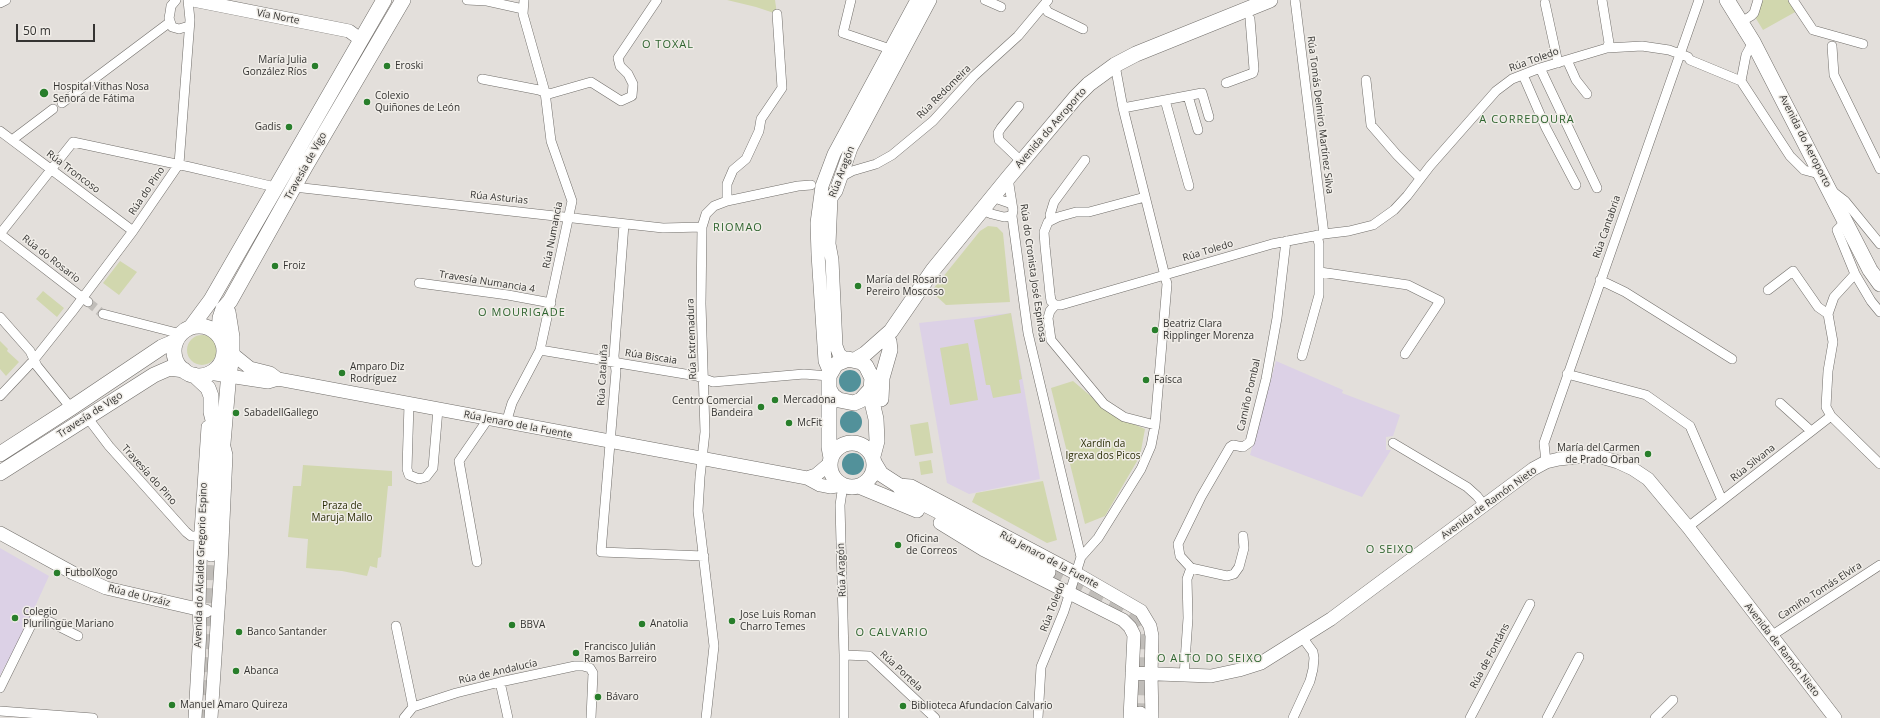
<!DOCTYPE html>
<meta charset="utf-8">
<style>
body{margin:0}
#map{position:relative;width:1880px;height:718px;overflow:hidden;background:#e3dfdb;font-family:"Open Sans",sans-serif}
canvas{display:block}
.scale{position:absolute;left:16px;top:24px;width:79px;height:18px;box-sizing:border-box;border:2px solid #353432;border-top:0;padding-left:5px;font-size:12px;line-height:14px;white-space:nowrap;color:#353432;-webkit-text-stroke:3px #f0ede8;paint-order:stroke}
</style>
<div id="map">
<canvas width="1880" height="718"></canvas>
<div class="scale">50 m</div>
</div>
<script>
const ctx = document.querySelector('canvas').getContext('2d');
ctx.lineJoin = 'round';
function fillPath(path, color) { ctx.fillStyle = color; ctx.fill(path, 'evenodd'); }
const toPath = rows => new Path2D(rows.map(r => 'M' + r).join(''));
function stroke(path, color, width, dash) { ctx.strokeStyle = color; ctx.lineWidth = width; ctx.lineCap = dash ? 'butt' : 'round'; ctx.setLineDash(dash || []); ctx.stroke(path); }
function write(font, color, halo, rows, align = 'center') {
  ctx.font = font + ' "Open Sans",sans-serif'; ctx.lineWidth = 3; ctx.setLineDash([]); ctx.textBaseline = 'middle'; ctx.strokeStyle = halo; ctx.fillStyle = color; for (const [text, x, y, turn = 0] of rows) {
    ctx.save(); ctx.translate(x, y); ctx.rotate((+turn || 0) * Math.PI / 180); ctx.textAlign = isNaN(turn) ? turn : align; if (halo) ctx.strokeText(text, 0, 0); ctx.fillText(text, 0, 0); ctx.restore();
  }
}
fillPath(toPath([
 [1011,313,1040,479,969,494,947,483,919,323],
 [1276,361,1343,390,1342,393,1400,415,1393,436,1386,437,1386,450,1391,450,1362,497,1250,455],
 [0,548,49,576,11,659,6,664,0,676]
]), '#dcd1e6');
fillPath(toPath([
 [727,0,775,0,777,14,756,7],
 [1761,0,1788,0,1797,11,1763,30,1755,17],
 [988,226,997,227,1003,233,1010,302,946,305,934,294,934,288,980,231],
 [120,261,137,272,119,295,103,283],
 [43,291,64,308,57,317,36,299],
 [1011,313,1022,379,1019,380,1021,393,993,398,990,385,986,385,974,320],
 '187 350a15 15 0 1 1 30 0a15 15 0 1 1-30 0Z',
 [0,341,8,349,7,351,19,362,6,376,0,369],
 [968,343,978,400,950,405,940,348],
 [1073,381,1113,415,1145,429,1140,456,1105,516,1085,524,1051,388],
 [928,422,933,453,915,456,910,425],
 [931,460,933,473,921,475,919,462],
 [303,465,392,471,392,486,388,486,381,557,378,558,377,568,370,566,367,576,342,571,306,568,308,539,288,537,293,486,301,486],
 [1043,481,1057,540,1047,543,972,502,976,493]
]), '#d1d7ae');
fillPath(toPath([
 '839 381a11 11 0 1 1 22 0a11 11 0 1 1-22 0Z',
 '840 422a11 11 0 1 1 22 0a11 11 0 1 1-22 0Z',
 '842 464a11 11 0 1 1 22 0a11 11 0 1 1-22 0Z'
]), '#52919a');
stroke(toPath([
 [88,302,103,314]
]), '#c0bdb9', 9, [9, 4.5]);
stroke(toPath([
 [1048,572,1122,610,1134,619,1140,631,1142,648,1140,714],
 [203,718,211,554]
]), '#c0bdb9', 15, [15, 8]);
const street = toPath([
 [176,0,171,6,170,13,169,18,172,27,179,29,189,26],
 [467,0,487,1,523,9],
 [851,0,843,33,890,49],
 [985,0,1001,7],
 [1295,0,1324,234],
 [1602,0,1609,43,1607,48],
 [1793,0,1813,30,1863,44],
 [0,3,6,0],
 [1545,3,1558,63],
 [1044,6,1048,12,1083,29],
 [1741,22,1751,16,1754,13,1758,0],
 [1753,42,1746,55,1741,81,1790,156,1804,170,1823,175],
 [1832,46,1834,75,1880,169],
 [1567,60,1576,80,1587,94],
 [1540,68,1597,188],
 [1523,75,1546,128,1576,185],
 [482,79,539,90,549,94,591,82,621,101,632,96,633,84,628,74,620,66,618,58,657,0],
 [1366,80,1371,125,1397,155,1420,178],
 [1226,83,1253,73,1254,69,1250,19],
 [1188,96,1198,130],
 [1165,100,1189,186],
 [62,103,170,22],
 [1019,106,1001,128,998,133,999,140,1022,162],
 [1123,108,1202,93,1209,117],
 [0,131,133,231],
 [12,140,53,109],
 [839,178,852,171,876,164,892,155,933,121,974,76,1018,36,1048,0],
 [1008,178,1013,210,1012,216,1028,333,1081,557],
 [294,187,663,228,702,227],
 [1832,191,1845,201,1880,244],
 [992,197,1012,204],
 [727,201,727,184,733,170,746,159,759,131,761,119,782,88,777,14],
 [982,210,992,214,1004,217,1012,216],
 [1051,219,1050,215,1054,202,1085,160],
 [1845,222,1837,230,1855,274,1871,301,1880,312],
 [624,224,614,356,616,371,601,552,704,556],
 [0,234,73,142,190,167,275,187],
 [0,234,88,302],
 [1320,272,1408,285,1440,301,1405,354],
 [1855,274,1834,297,1828,314,1833,342,1828,371,1826,407,1831,416,1880,464],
 [1600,280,1625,292,1732,359],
 [419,283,508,295,551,303],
 [1768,290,1793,271,1818,307,1828,314],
 [1055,305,1061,305,1272,244,1324,234,1349,231,1373,225,1394,210,1407,196,1430,166,1496,91,1512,79,1540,68,1607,48,1642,46,1669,50,1688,57,1690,60,1741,81],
 [1055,305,1051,301,1050,294,1045,246,1044,232,1048,222,1058,217,1076,212,1089,212,1145,197],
 [1055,305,1050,311,1048,318,1051,340,1104,404,1124,417,1155,425],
 [103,314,181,334],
 [0,317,30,351,37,366,71,408],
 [540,350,697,376,713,382,804,374,829,376],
 [1302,356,1319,295,1319,244,1317,235],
 [1567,374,1646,395,1690,426,1722,500],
 [0,396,33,361,72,312,133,231,179,164,190,20,188,0],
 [1780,403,1811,431],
 [409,404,407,469,409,475,419,479,426,477,433,468,438,409],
 [87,417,109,446,186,532,191,536,197,536,201,532],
 [506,423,512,403,540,350,572,201,551,141,545,92,523,14,524,0],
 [1393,443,1467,487,1477,496,1484,505],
 [1546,462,1544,443,1699,0],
 [843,485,840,505,844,655,844,718],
 [1688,527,1831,416],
 [477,562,459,461,488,419],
 [1191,568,1227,576,1234,574,1239,567,1244,548,1243,536],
 [396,626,413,707],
 [1771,636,1880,565],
 [844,655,869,656,935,718],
 [1184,676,1188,618,1187,579,1191,568,1180,556,1178,544,1201,497,1230,447,1233,445,1243,447,1250,442,1266,379,1277,318,1286,241],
 [500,682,508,718],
 [0,688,36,615,78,636],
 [0,711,93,718],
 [404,718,413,707,456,693,500,682,575,666,583,666,590,668,593,673,591,718],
 [706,718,714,646,698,511,700,477,705,432,701,304,702,227,706,214,714,206,727,201,798,186,811,185],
 [1038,718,1041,667,1064,611,1081,557,1098,538,1141,469,1151,446,1155,425,1167,284,1123,108,1115,65],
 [1293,718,1310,681,1313,669,1314,658,1313,652,1302,637],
 [1470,718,1530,604],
 [1547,718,1579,657],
 [1655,718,1673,700]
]);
const secondary = toPath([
 [193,0,349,31,360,39],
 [224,347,250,368,270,373,278,379],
 [846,360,839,354,836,346,832,260,829,244,831,198,836,191,851,148,930,0],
 [209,373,268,382,278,379,807,478,820,485,830,487,843,485],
 [830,373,825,361,818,254,817,223,822,186,834,154,917,0],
 [807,478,816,475,830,463],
 [898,485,911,486,1077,574,1141,611,1150,626,1152,636,1151,674,1152,718],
 [940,523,984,550,1123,620,1130,627,1134,635,1130,718],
 [0,533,73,573,106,588,206,611],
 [1132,673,1211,676,1239,670,1261,663,1331,619,1533,469,1546,462,1559,459,1586,456,1601,457,1618,462,1633,469,1648,479,1688,527,1835,718],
 [195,718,200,630,199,606,201,532,208,427],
 [211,718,221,565,226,455,223,443]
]);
const primary = toPath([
 [1727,0,1753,42,1870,270,1880,284],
 '174 351a25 25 0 1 1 50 0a25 25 0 1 1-50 0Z',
 [191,327,211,300,384,0],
 [219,336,220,318,223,309,230,301,305,167,403,0],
 [855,360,865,354,891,331,933,270,1008,178,1076,97,1089,84,1115,65,1136,54,1270,0],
 [194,375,208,388,211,396,211,412,214,424,213,443],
 [829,389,833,396,839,400,854,403,861,400,871,389],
 [881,399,882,378,890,350,889,341],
 '830 465a22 22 0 1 1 44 0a22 22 0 1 1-44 0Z',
 [0,454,71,408,162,347,176,341],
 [831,458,829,447,829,376,836,364,848,359,861,362,866,366,872,378,871,389,872,402,876,419,877,441,873,456],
 [875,464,881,474,898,485,907,495,975,530,990,541,1048,572],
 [0,473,154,375,170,368,184,370],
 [859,486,917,510],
 [211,554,215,455,223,443,228,384,232,355,232,337,228,312],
 [1140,718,1140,714]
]);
stroke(street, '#716e6a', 10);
stroke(secondary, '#716e6a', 14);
stroke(primary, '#716e6a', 16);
stroke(street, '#fff', 9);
stroke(secondary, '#fff', 13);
stroke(primary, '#fff', 15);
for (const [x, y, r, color] of [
 [315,66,4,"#287e2b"],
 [387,66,4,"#287e2b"],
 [44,93,5,"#287e2b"],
 [367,102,4,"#287e2b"],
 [289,127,4,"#287e2b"],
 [275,266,4,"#287e2b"],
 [858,286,4,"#287e2b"],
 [1155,330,4,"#287e2b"],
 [342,373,4,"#287e2b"],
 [1146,380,4,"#287e2b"],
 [775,400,4,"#287e2b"],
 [761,407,4,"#287e2b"],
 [236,413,4,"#287e2b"],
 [789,423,4,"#287e2b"],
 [1648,454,4,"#287e2b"],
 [898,545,4,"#287e2b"],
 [57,573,4,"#287e2b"],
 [15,618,4,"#287e2b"],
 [732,621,4,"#287e2b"],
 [642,624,4,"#287e2b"],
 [512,625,4,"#287e2b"],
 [239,632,4,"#287e2b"],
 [576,653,4,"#287e2b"],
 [236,671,4,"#287e2b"],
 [598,697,4,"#287e2b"],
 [172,705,4,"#287e2b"],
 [903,706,4,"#287e2b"]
]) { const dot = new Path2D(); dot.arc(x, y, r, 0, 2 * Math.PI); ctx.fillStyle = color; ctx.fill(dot); stroke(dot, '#f0ede8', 1.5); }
write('10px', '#353432', '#f0ede8', [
 ["Vía Norte",278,17,11],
 ["Rúa Toledo",1534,60,-20],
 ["Rúa Redomeira",944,92,-45],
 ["Rúa Tomás Delmiro Martínez Silva",1320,115,83],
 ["Avenida do Aeroporto",1051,128,-49],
 ["Avenida do Aeroporto",1805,141,63],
 ["Travesía de Vigo",306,166,-61],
 ["Rúa Troncoso",73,172,37],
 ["Rúa Aragón",842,172,-69],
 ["Rúa do Pino",147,191,-56],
 ["Rúa Asturias",499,198,6],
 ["Rúa Cantabria",1607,227,-71],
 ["Rúa Numancia",553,235,-79],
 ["Rúa Toledo",1208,251,-17],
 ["Rúa do Rosario",51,259,38],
 ["Rúa do Cronista José Espinosa",1033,273,82],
 ["Travesía Numancia 4",487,282,9],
 ["Rúa Extremadura",692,339,-92],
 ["Rúa Biscaia",651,357,9],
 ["Rúa Cataluña",603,375,-87],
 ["Camiño Pombal",1249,395,-77],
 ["Travesía de Vigo",90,415,-33],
 ["Rúa Jenaro de la Fuente",518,425,11],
 ["Rúa Silvana",1753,463,-38],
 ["Travesía do Pino",149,475,48],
 ["Avenida de Ramón Nieto",1489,503,-36],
 ["Rúa Jenaro de la Fuente",1049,560,28],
 ["Avenida do Alcalde Gregorio Espino",201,565,-88],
 ["Rúa Aragón",842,570,-92],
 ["Camiño Tomás Elvira",1820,591,-33],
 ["Rúa de Urzáiz",139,596,14],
 ["Rúa Toledo",1053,607,-69],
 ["Avenida de Ramón Nieto",1782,650,52],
 ["Rúa de Fontáns",1490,656,-62],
 ["Rúa Portela",901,671,43],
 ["Rúa de Andalucía",498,672,-13]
]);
write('10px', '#353432', '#f0ede8', [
 ["María Julia",307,60,"right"],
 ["González Ríos",307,72,"right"],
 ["Eroski",395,66],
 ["Hospital Vithas Nosa",53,87],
 ["Señora de Fátima",53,99],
 ["Colexio",375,96],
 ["Quiñones de León",375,108],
 ["Gadis",281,127,"right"],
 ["Froiz",283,266],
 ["María del Rosario",866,280],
 ["Pereiro Moscoso",866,292],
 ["Beatriz Clara",1163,324],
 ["Ripplinger Morenza",1163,336],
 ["Amparo Diz",350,367],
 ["Rodríguez",350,379],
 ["Faísca",1154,380],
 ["Mercadona",783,400],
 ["Centro Comercial",753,401,"right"],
 ["Bandeira",753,413,"right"],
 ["SabadellGallego",244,413],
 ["McFit",797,423],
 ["María del Carmen",1640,448,"right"],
 ["de Prado Orban",1640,460,"right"],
 ["Oficina",906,539],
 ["de Correos",906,551],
 ["FutbolXogo",65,573],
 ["Colegio",23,612],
 ["Plurilingüe Mariano",23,624],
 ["Jose Luis Roman",740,615],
 ["Charro Temes",740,627],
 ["Anatolia",650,624],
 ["BBVA",520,625],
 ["Banco Santander",247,632],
 ["Francisco Julián",584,647],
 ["Ramos Barreiro",584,659],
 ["Abanca",244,671],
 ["Bávaro",606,697],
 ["Manuel Amaro Quireza",180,705],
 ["Biblioteca Afundacíon Calvario",911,706]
], 'left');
write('10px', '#2b2e07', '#f0ede8', [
 ["Xardín da",1103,444],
 ["Igrexa dos Picos",1103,456],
 ["Praza de",342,506],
 ["Maruja Mallo",342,518]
]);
ctx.letterSpacing = '1px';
write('11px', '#2f642f', '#f0ede8', [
 ["O TOXAL",668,45],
 ["A CORREDOURA",1527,120],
 ["RIOMAO",738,228],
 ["O MOURIGADE",522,313],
 ["O SEIXO",1390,550],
 ["O CALVARIO",892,633],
 ["O ALTO DO SEIXO",1210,659]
]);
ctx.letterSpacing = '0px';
</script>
